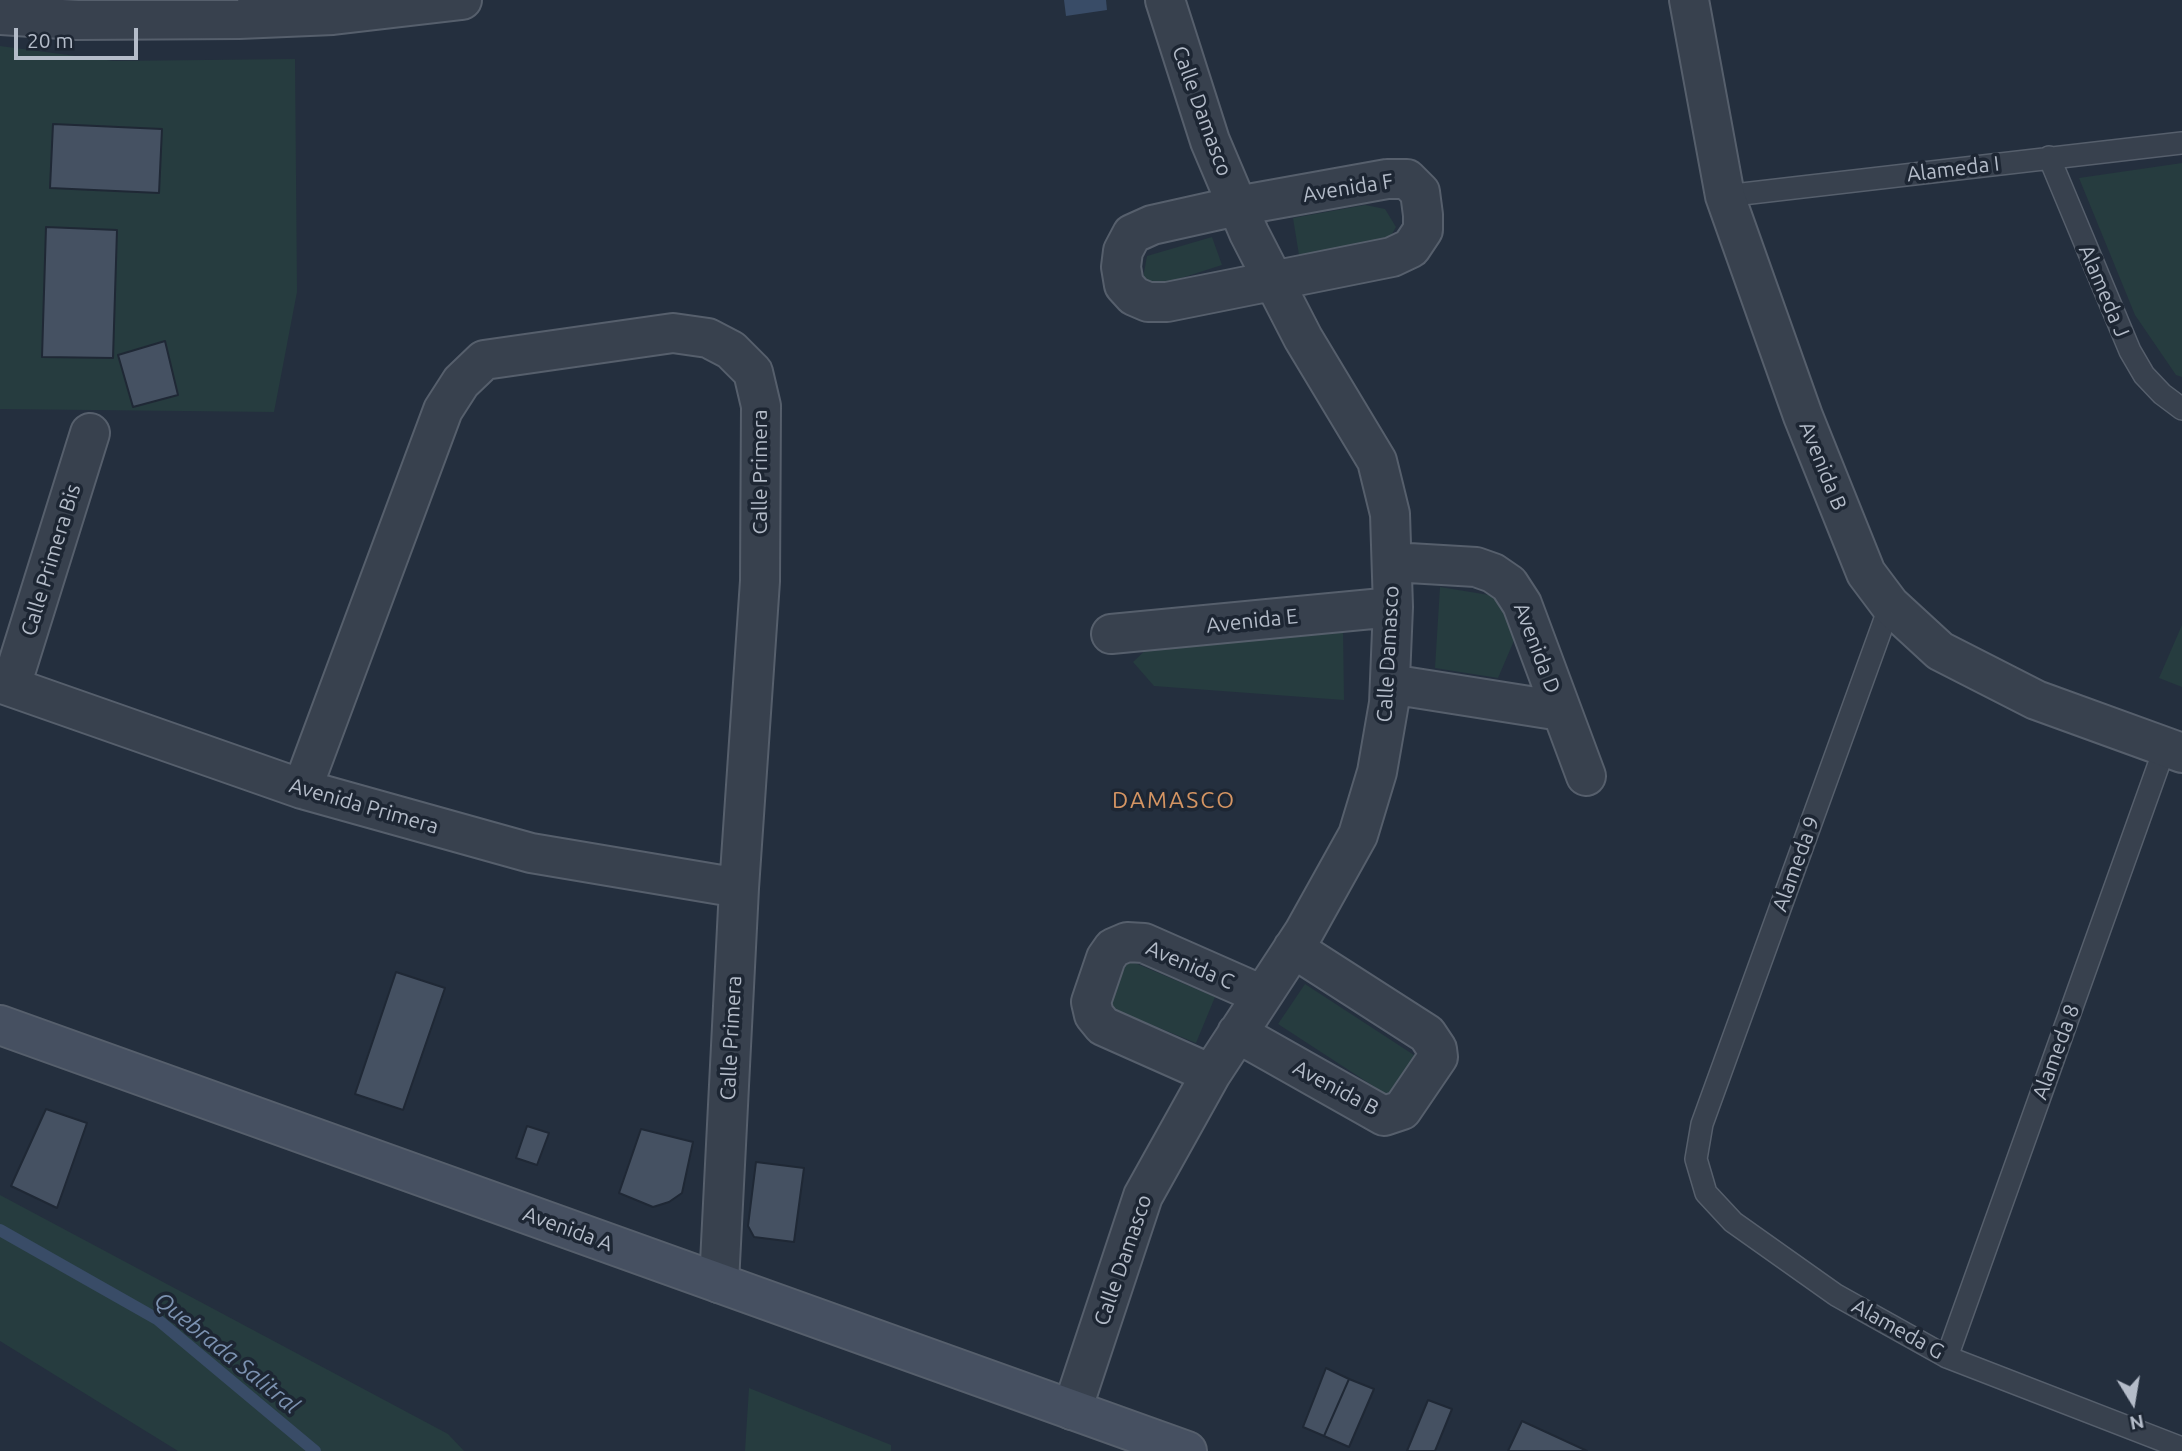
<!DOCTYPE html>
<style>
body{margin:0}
#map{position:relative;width:2182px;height:1451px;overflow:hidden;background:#242f3e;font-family:Ubuntu,sans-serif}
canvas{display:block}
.north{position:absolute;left:2098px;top:1367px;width:70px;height:70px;-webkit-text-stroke:5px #1d2633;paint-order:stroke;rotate:169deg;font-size:19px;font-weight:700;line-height:28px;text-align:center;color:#b4bcc9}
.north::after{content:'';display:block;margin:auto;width:24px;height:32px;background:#b4bcc9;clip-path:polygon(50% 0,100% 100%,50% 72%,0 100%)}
.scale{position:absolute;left:14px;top:28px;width:124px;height:32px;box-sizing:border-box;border:4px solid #b4bcc9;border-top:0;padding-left:9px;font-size:21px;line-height:24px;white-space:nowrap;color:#b4bcc9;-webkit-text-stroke:5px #1d2633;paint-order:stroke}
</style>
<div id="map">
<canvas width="2182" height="1451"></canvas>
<div class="north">N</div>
<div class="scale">20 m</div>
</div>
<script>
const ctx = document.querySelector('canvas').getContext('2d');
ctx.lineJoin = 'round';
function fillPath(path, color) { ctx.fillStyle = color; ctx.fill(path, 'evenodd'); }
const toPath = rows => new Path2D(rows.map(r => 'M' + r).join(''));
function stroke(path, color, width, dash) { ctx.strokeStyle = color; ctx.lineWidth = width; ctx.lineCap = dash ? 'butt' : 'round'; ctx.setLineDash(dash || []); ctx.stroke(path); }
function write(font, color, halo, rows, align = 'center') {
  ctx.font = font + ' Ubuntu,sans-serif'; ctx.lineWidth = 7; ctx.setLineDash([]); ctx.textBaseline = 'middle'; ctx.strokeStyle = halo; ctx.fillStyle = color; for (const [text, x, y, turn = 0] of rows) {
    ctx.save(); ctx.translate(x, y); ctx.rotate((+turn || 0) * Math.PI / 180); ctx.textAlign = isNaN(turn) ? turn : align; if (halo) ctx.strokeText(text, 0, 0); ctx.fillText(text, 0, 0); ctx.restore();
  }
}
fillPath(toPath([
 [0,46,114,61,295,59,297,292,274,412,0,409],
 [2182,163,2182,377,2176,375,2135,315,2079,178],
 [1365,205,1385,209,1396,227,1389,239,1357,248,1299,255,1293,218],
 [1212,237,1222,265,1153,287,1143,278,1147,256],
 [1440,587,1495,596,1516,636,1498,678,1435,668],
 [2182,625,2182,687,2159,678],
 [1343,628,1344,700,1154,686,1133,662,1155,641],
 [1128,960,1215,997,1196,1043,1108,1007],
 [1305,984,1417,1057,1390,1097,1278,1024],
 [0,1195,448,1434,464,1451,178,1451,0,1341],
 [749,1388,891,1445,891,1451,745,1451]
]), '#263c3f');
fillPath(toPath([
 [1064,0,1106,0,1107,10,1066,16]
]), '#394c67');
stroke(toPath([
 [0,1230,157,1319,315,1451]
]), '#394c67', 12);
const building = toPath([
 [53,124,162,129,159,193,50,188,53,124],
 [46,227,117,230,113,358,42,357,46,227],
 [165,341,178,395,133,407,118,355,165,341],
 [396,972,445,988,403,1110,355,1094,396,972],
 [46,1109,87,1123,57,1208,11,1186,46,1109],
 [527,1126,549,1133,537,1165,516,1158,527,1126],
 [641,1129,693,1142,682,1193,669,1202,653,1207,619,1193,641,1129],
 [756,1162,804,1168,794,1242,754,1237,748,1226,756,1162],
 [1326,1368,1349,1379,1324,1436,1303,1427,1326,1368],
 [1349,1379,1374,1389,1349,1447,1324,1436,1349,1379],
 [1428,1400,1452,1409,1435,1451,1407,1451,1428,1400],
 [1522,1421,1587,1451,1508,1451,1522,1421]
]);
fillPath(building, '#455162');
stroke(building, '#1f2835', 2);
const lane = toPath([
 [2049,157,2130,351,2144,375,2162,394,2182,409],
 [1725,196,2182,143],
 [1890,605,1702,1124,1696,1159,1706,1193,1733,1222,1836,1295,1947,1357,2182,1448],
 [1947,1357,2165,747]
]);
const street = toPath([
 [1689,0,1725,196,1803,416,1866,573,1890,605,1940,651,2036,700,2182,753],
 [0,15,77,20,239,19,333,15,462,0],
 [1387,179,1407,179,1420,192,1423,215,1423,230,1411,248,1392,257,1167,302,1148,302,1134,296,1124,285,1121,267,1123,251,1132,234,1152,225,1237,206,1387,179],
 [1392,562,1476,567,1493,573,1509,584,1522,604,1586,776],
 [1111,634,1393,607],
 [0,683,302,789,531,853,739,888],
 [1390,684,1561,711],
 [11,686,90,433],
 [302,789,443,410,461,382,484,360,673,333,708,338,731,350,753,372,761,406,760,581,739,888,719,1283],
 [1237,1033,1384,1116,1402,1110,1438,1057,1437,1049,1427,1034,1293,948],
 [1211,1074,1103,1026,1094,1015,1091,1002,1106,958,1113,948,1127,942,1144,943,1262,995],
 [1072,1410,1143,1196,1211,1074,1304,932,1358,835,1377,772,1389,703,1393,607,1390,514,1377,461,1303,338,1249,233,1210,141,1165,0]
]);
const secondary = toPath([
 [0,1025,1187,1451]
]);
stroke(lane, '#565f6c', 24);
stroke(street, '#565f6c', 42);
stroke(secondary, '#565f6c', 42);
stroke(lane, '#38414e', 21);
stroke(street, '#38414e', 38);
stroke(secondary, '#465061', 38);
write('21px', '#b4bcc9', '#1d2633', [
 ["Calle Damasco",1202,111,70],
 ["Alameda I",1953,169,-7],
 ["Avenida F",1348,188,-9],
 ["Alameda J",2104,291,67],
 ["Avenida B",1823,466,68],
 ["Calle Primera",760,472,-90],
 ["Calle Primera Bis",51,560,-73],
 ["Avenida E",1252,621,-6],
 ["Avenida D",1537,648,69],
 ["Calle Damasco",1388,654,-87],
 ["Avenida Primera",364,806,16],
 ["Alameda 9",1796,864,-70],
 ["Avenida C",1190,965,23],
 ["Calle Primera",731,1038,-87],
 ["Alameda 8",2056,1052,-70],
 ["Avenida B",1336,1088,28],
 ["Avenida A",568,1229,20],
 ["Calle Damasco",1123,1260,-71],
 ["Alameda G",1898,1329,29]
]);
ctx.letterSpacing = '2px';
write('23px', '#d59563', '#1d2633', [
 ["DAMASCO",1174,800]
]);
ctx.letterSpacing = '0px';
write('italic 23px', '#7c92b1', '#1d2633', [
 ["Quebrada Salitral",227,1353,39]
]);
</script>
